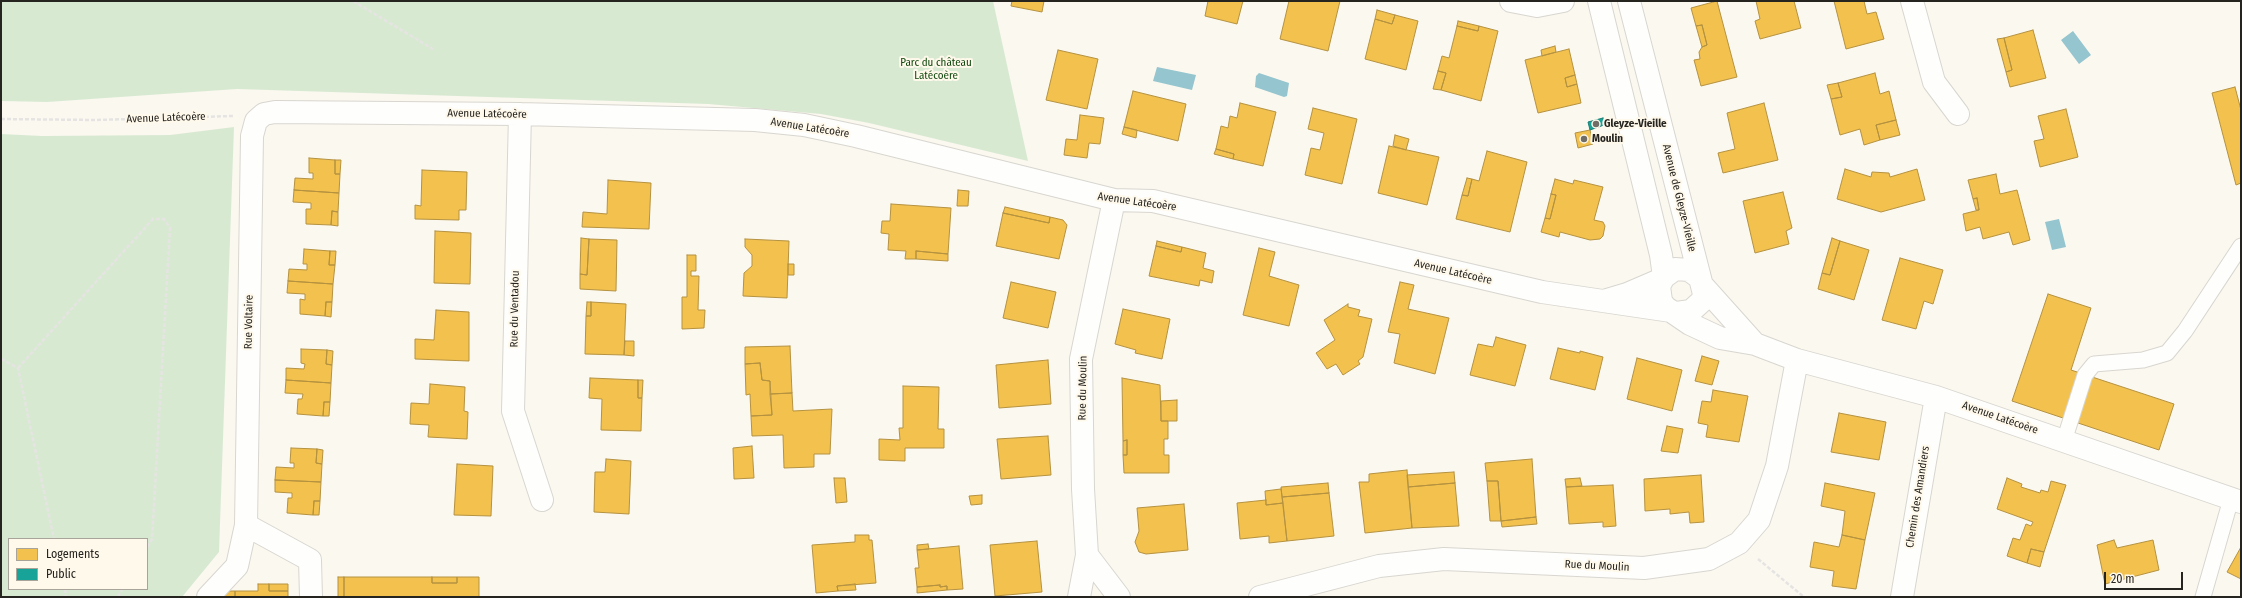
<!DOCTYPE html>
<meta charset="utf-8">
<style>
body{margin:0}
#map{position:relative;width:2242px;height:598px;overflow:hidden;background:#fbf8f0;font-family:"Fira Sans Condensed",sans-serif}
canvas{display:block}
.frame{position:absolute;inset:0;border:2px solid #26241f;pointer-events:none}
.legend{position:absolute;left:8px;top:538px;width:140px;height:52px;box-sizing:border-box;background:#fff9ec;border:1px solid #a8a49a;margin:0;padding:5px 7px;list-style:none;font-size:12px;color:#26241f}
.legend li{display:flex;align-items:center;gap:8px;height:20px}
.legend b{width:20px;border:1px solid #a8a49a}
.scale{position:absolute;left:2104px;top:572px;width:79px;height:18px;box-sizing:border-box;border:2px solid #26241f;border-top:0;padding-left:5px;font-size:12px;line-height:14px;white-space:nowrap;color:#26241f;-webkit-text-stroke:3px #fff9ec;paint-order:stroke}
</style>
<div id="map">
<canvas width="2242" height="598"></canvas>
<div class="frame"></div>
<ul class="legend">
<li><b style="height:11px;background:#f2c14e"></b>Logements</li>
<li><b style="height:11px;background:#17a398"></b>Public</li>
</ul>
<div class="scale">20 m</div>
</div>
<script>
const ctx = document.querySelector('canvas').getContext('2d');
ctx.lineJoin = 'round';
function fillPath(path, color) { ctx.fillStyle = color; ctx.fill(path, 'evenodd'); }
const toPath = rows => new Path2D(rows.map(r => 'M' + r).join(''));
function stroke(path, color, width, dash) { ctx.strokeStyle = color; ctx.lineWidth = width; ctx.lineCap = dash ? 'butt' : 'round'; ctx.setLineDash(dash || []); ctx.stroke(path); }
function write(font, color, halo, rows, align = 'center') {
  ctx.font = font + ' "Fira Sans Condensed",sans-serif'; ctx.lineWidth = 4; ctx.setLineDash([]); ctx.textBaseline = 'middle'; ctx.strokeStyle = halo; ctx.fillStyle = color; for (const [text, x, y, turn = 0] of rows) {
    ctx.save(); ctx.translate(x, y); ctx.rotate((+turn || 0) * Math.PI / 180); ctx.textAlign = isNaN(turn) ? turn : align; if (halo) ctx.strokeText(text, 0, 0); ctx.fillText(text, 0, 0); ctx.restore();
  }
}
fillPath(toPath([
 [1,1,993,1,1028,161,869,123,821,114,708,104,237,89,47,102,1,101],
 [234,127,219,552,182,597,1,597,1,134,42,136,170,135],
 [9,539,147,539,147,589,9,589]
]), '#d8e9d2');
fillPath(toPath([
 [2073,31,2091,55,2079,64,2061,40],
 [1157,67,1196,75,1192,90,1153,81],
 [1259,73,1289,83,1287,96,1284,97,1255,87,1256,76],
 [2059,219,2066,247,2052,250,2045,222]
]), '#95c5ce');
const homes = toPath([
 [1012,1,1044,1,1042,12,1011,6,1012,1],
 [1208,1,1243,1,1237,24,1205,16,1208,1],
 [1289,1,1340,1,1328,51,1280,39,1289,1],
 [1717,1,1737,77,1701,86,1694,60,1700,59,1699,52,1702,47,1707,45,1702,25,1696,26,1691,8,1717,1],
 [1756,1,1794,1,1801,28,1760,39,1755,21,1760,19,1756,1],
 [1834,1,1864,1,1867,14,1876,12,1884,39,1846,49,1834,1],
 [1377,10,1395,15,1392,24,1375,19,1377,10],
 [1395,15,1418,21,1406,70,1365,59,1375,19,1392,24,1395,15],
 [1458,21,1479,26,1478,31,1457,26,1458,21],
 [1702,25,1707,45,1702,47,1696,26,1702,25],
 [1457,26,1478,31,1479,26,1498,31,1481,101,1441,90,1446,73,1438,71,1442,56,1449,58,1457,26],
 [2033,30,2046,78,2010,87,2006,72,2012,70,2004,38,2033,30],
 [2004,38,2012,70,2006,72,1997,39,2004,38],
 [1555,46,1556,52,1542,56,1541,50,1555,46],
 [1569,49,1575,75,1565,78,1567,87,1577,84,1581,103,1538,113,1525,60,1569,49],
 [1058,50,1098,59,1087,109,1046,100,1058,50],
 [1438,71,1446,73,1441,90,1433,89,1438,71],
 [1875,73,1880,94,1889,91,1896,120,1876,125,1880,140,1864,145,1860,129,1840,135,1831,99,1842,97,1838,83,1875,73],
 [1575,75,1577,84,1567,87,1565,78,1575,75],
 [1838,83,1842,97,1831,99,1827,85,1838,83],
 [2235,87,2241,110,2241,183,2236,185,2212,93,2235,87],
 [1133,91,1186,104,1178,141,1124,127,1133,91],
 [1240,103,1276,112,1263,166,1233,159,1234,154,1216,149,1221,126,1228,128,1230,116,1237,118,1240,103],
 [1764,103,1778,160,1723,173,1718,153,1735,149,1727,113,1764,103],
 [1313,108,1357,119,1342,184,1305,175,1311,148,1320,150,1324,133,1308,129,1313,108],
 [2066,109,2078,157,2040,167,2034,141,2044,139,2038,116,2066,109],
 [1080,115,1104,118,1100,144,1089,143,1087,158,1064,155,1066,139,1077,140,1080,115],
 [1896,120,1900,135,1880,140,1876,125,1896,120],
 [1124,127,1137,130,1136,138,1122,134,1124,127],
 [1590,130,1593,144,1578,148,1575,133,1590,130],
 [1395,135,1409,139,1406,150,1393,146,1395,135],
 [1389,146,1439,157,1427,205,1378,193,1389,146],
 [1216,149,1234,154,1233,159,1214,154,1216,149],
 [1487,151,1527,162,1510,232,1456,219,1462,195,1468,196,1472,179,1479,181,1487,151],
 [309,158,335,160,335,174,340,174,339,193,294,190,295,178,313,179,313,173,309,173,309,158],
 [335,160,341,160,340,174,335,174,335,160],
 [1845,169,1871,177,1872,172,1889,173,1890,177,1917,169,1925,200,1881,212,1837,199,1845,169],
 [422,170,467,172,466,210,459,210,459,220,415,219,415,205,421,206,422,170],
 [1996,174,2000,194,2017,190,2030,240,2013,245,2009,232,1983,239,1980,227,1966,231,1963,214,1979,210,1977,198,1973,199,1968,180,1996,174],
 [1467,178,1472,179,1468,196,1462,195,1467,178],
 [1555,179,1573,184,1574,180,1603,187,1594,220,1603,222,1605,226,1603,236,1600,239,1590,240,1560,232,1559,237,1541,232,1545,218,1550,219,1556,195,1551,194,1555,179],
 [608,180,651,183,649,229,582,227,583,212,607,214,608,180],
 [294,190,339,193,338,212,332,211,331,225,306,224,306,209,311,209,311,203,293,202,294,190],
 [958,190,969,191,968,206,957,206,958,190],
 [1783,192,1792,228,1786,231,1789,244,1755,253,1743,201,1783,192],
 [1551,194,1556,195,1550,219,1545,218,1551,194],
 [1977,198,1979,210,1976,210,1973,199,1977,198],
 [891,204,951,208,948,254,916,251,916,259,905,259,906,251,888,250,889,234,881,233,882,221,890,221,891,204],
 [1005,207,1050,217,1049,223,1003,213,1005,207],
 [332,211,338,212,338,226,331,225,332,211],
 [1003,213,1049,223,1050,217,1063,220,1067,225,1059,259,996,246,1003,213],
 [435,231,471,233,470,284,434,283,435,231],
 [581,238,589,239,587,275,580,274,581,238],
 [1832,238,1840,241,1830,275,1822,273,1832,238],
 [589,239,617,240,616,291,580,289,580,274,587,275,589,239],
 [745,239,789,241,787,298,743,296,744,273,752,266,752,255,745,247,745,239],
 [1157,241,1182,247,1181,252,1156,246,1157,241],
 [1840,241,1869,250,1854,300,1818,289,1822,273,1830,275,1840,241],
 [1156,246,1181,252,1182,247,1206,253,1203,268,1214,271,1212,283,1200,280,1199,286,1149,276,1156,246],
 [1259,248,1275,252,1269,276,1299,285,1289,326,1243,315,1259,248],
 [304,249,330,251,329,265,335,265,333,284,288,281,289,269,307,270,307,264,303,264,304,249],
 [330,251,336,251,335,265,329,265,330,251],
 [916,251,948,254,948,261,916,259,916,251],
 [687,255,696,255,696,271,691,271,691,276,699,276,698,310,705,310,704,328,682,329,682,297,687,297,687,255],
 [1900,258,1943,270,1933,304,1924,301,1916,329,1882,320,1900,258],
 [788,264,794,264,794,275,788,275,788,264],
 [288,281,333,284,332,302,326,302,325,316,300,314,300,299,305,300,305,294,287,293,288,281],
 [1011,282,1056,292,1048,328,1003,318,1011,282],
 [1400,282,1414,285,1408,309,1449,318,1435,374,1394,363,1400,334,1388,332,1400,282],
 [2048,294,2091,308,2071,370,2174,404,2159,450,2012,401,2048,294],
 [326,302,332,302,331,317,325,316,326,302],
 [587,302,591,302,591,316,586,316,587,302],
 [591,302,626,304,624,355,585,354,586,316,591,316,591,302],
 [1348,304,1348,307,1360,310,1358,316,1372,319,1363,357,1358,361,1360,364,1343,375,1336,364,1327,369,1316,353,1335,340,1324,320,1348,304],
 [1123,309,1170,319,1162,359,1135,353,1136,350,1115,344,1123,309],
 [436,310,469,312,469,361,415,359,415,339,434,340,436,310],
 [1496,337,1526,345,1515,386,1470,375,1478,344,1493,347,1496,337],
 [625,341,634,341,634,356,624,355,625,341],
 [790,346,792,393,770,394,770,381,762,380,760,363,745,364,745,347,790,346],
 [1558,348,1580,353,1580,351,1603,357,1595,390,1550,379,1558,348],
 [301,349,327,350,326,364,332,365,331,383,286,380,286,368,304,369,305,364,301,363,301,349],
 [327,350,333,351,332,365,326,364,327,350],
 [1702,356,1719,361,1712,385,1695,381,1702,356],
 [1637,358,1682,370,1672,411,1627,399,1637,358],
 [1048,360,1051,404,999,408,996,365,1048,360],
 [760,363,762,380,770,381,772,415,751,416,750,394,746,395,745,364,760,363],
 [590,378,638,380,638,398,642,398,641,431,601,430,602,399,589,398,590,378],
 [1122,378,1160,385,1161,421,1168,421,1168,439,1164,439,1164,455,1169,455,1169,473,1124,473,1123,455,1127,455,1127,440,1123,441,1122,378],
 [286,380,331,383,330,402,324,402,323,416,297,414,298,399,302,399,303,394,285,393,286,380],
 [638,380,643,380,642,398,638,398,638,380],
 [430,384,465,387,464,411,468,412,467,439,428,437,429,425,410,424,411,403,429,404,430,384],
 [903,386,939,387,938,429,944,429,944,448,905,448,905,461,879,460,879,439,900,440,899,428,903,428,903,386],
 [1713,390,1748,396,1739,442,1706,437,1708,425,1698,423,1702,401,1711,402,1713,390],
 [792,393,793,411,832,409,830,454,814,454,814,467,784,468,783,435,752,436,751,416,772,415,770,394,792,393],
 [1177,400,1177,421,1161,421,1161,401,1177,400],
 [324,402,330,402,329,416,323,416,324,402],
 [1839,413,1886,422,1879,460,1831,452,1839,413],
 [1667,426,1683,429,1678,453,1661,451,1667,426],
 [1048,436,1051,475,1001,479,997,439,1048,436],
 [1127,440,1127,455,1123,455,1123,441,1127,440],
 [752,446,754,478,734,479,733,448,752,446],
 [291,448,317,449,316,463,322,464,321,482,275,480,276,467,294,468,294,463,290,463,291,448],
 [317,449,323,450,322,464,316,463,317,449],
 [606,459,631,461,629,514,594,512,595,472,605,472,606,459],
 [1532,459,1536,517,1501,521,1498,481,1487,481,1485,463,1532,459],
 [457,464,493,466,491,516,454,515,457,464],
 [1407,470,1412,528,1365,533,1359,482,1369,482,1369,474,1407,470],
 [1454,472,1455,483,1408,487,1407,475,1454,472],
 [1701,475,1704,522,1690,523,1689,512,1670,514,1670,509,1645,511,1644,479,1701,475],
 [834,478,845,478,847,502,836,503,834,478],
 [1580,478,1582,486,1566,487,1565,479,1580,478],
 [2007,478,2022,484,2021,487,2040,493,2041,490,2048,492,2051,481,2066,485,2044,552,2031,549,2027,563,2007,556,2013,538,2020,540,2026,524,2031,526,2033,522,1997,509,2007,478],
 [275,480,321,482,320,501,314,501,313,515,287,513,288,498,292,498,292,493,275,492,275,480],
 [1487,481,1498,481,1501,521,1490,521,1487,481],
 [1328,483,1329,493,1282,497,1281,487,1328,483],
 [1455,483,1459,526,1412,528,1408,487,1455,483],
 [1825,483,1875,493,1865,540,1842,535,1845,511,1821,506,1825,483],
 [1613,485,1616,526,1603,527,1603,522,1569,524,1566,487,1613,485],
 [1281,489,1283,503,1266,505,1265,491,1281,489],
 [1329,493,1334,536,1287,541,1282,497,1329,493],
 [982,495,982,504,971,505,969,496,982,495],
 [1266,500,1266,505,1283,503,1287,541,1269,543,1269,536,1240,539,1237,503,1266,500],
 [314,501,320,501,319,515,313,515,314,501],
 [1184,504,1188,550,1146,554,1139,552,1135,542,1139,531,1137,508,1184,504],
 [1536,517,1537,524,1502,527,1501,521,1536,517],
 [855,535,869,535,869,540,872,540,876,583,837,586,838,591,816,593,812,545,855,542,855,535],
 [1842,535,1865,540,1856,589,1832,586,1834,571,1810,567,1814,542,1839,547,1842,535],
 [2114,540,2117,548,2153,540,2159,570,2105,584,2097,545,2114,540],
 [1037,541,1042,592,995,596,990,545,1037,541],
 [928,544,929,549,917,550,917,545,928,544],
 [959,546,963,589,947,590,947,586,940,587,940,585,917,587,915,568,919,568,917,550,959,546],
 [2241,547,2241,579,2227,572,2241,547],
 [2031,549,2044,552,2040,567,2027,563,2031,549],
 [338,577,344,577,344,597,338,597,338,577],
 [344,577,432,577,432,583,457,583,457,577,479,577,479,597,344,597,344,577],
 [432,577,457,577,457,583,432,583,432,577],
 [258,584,269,584,269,591,288,591,288,597,235,597,235,591,258,591,258,584],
 [269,584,288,584,288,591,269,591,269,584],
 [855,584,856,590,838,591,837,586,855,584],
 [940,585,940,587,947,586,947,590,917,593,917,587,940,585],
 [224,591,235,591,235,597,224,597,224,591]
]);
fillPath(homes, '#f2c14e');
stroke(homes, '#b59240', 1);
const public = toPath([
 [1603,118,1604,125,1590,130,1588,122,1603,118]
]);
fillPath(public, '#17a398');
stroke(public, '#1c7d74', 1);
const service = toPath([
 [2064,441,2085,375,2094,364,2143,360,2167,353,2185,331,2241,246],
 [2203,597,2231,499]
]);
const minor = toPath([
 [1511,1,1537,6,1563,1],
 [1599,1,1661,255,1664,277],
 [1629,1,1700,278],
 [1912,1,1934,82,1958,114],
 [520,114,513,411,542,500],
 [1703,286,1755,344],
 [1607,300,1627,294,1662,279],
 [1676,313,1691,311,1702,301,1704,294,1700,278,1689,270,1675,269,1664,277,1659,286,1661,301,1665,307,1690,324,1720,338,1755,344,1797,360,1936,397,2241,502],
 [246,525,310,560,311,597],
 [1087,555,1119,597],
 [208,597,237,566,246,525,252,136,256,121,264,114,275,112,520,114,755,120,804,125,856,136,1114,200,1153,201,1542,292,1671,311],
 [1079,597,1087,555,1083,489,1081,359,1114,200],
 [1260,597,1379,566,1444,559,1644,568,1709,559,1739,543,1759,520,1777,466,1797,360],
 [1902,597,1936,397]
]);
stroke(service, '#d8d6cf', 17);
stroke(minor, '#d8d6cf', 24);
stroke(toPath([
 [353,1,433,49],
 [1,119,96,120,233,116],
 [1,359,18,368,54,539],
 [18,368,153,219,164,219,170,228,152,539,147,547],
 [1758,559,1804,597],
 [65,589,66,597],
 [118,597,122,589]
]), '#e5e4e2', 2.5, [4, 2]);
stroke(service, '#fefefd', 15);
stroke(minor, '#fefefd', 22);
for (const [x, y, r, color] of [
 [1596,124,4,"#716e68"],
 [1584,139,4,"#716e68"]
]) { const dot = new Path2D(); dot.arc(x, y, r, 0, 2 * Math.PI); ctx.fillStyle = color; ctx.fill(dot); stroke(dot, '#fff9ec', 1.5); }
write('11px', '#10480e', '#fff9ec', [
 ["Parc du château",936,63],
 ["Latécoère",936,76]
]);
write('11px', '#26241f', '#fff9ec', [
 ["Avenue Latécoère",487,114,1],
 ["Avenue Latécoère",166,118,-2],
 ["Avenue Latécoère",810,128,9],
 ["Avenue de Gleyze-Vieille",1679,198,76],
 ["Avenue Latécoère",1137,202,8],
 ["Avenue Latécoère",1453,272,13],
 ["Rue du Ventadou",515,309,-89],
 ["Rue Voltaire",249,322,-89],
 ["Rue du Moulin",1083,388,-89],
 ["Avenue Latécoère",2000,418,19],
 ["Chemin des Amandiers",1918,497,-81],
 ["Rue du Moulin",1597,566,3]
]);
write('bold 11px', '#26241f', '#fff9ec', [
 ["Gleyze-Vieille",1604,124],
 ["Moulin",1592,139]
], 'left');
</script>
